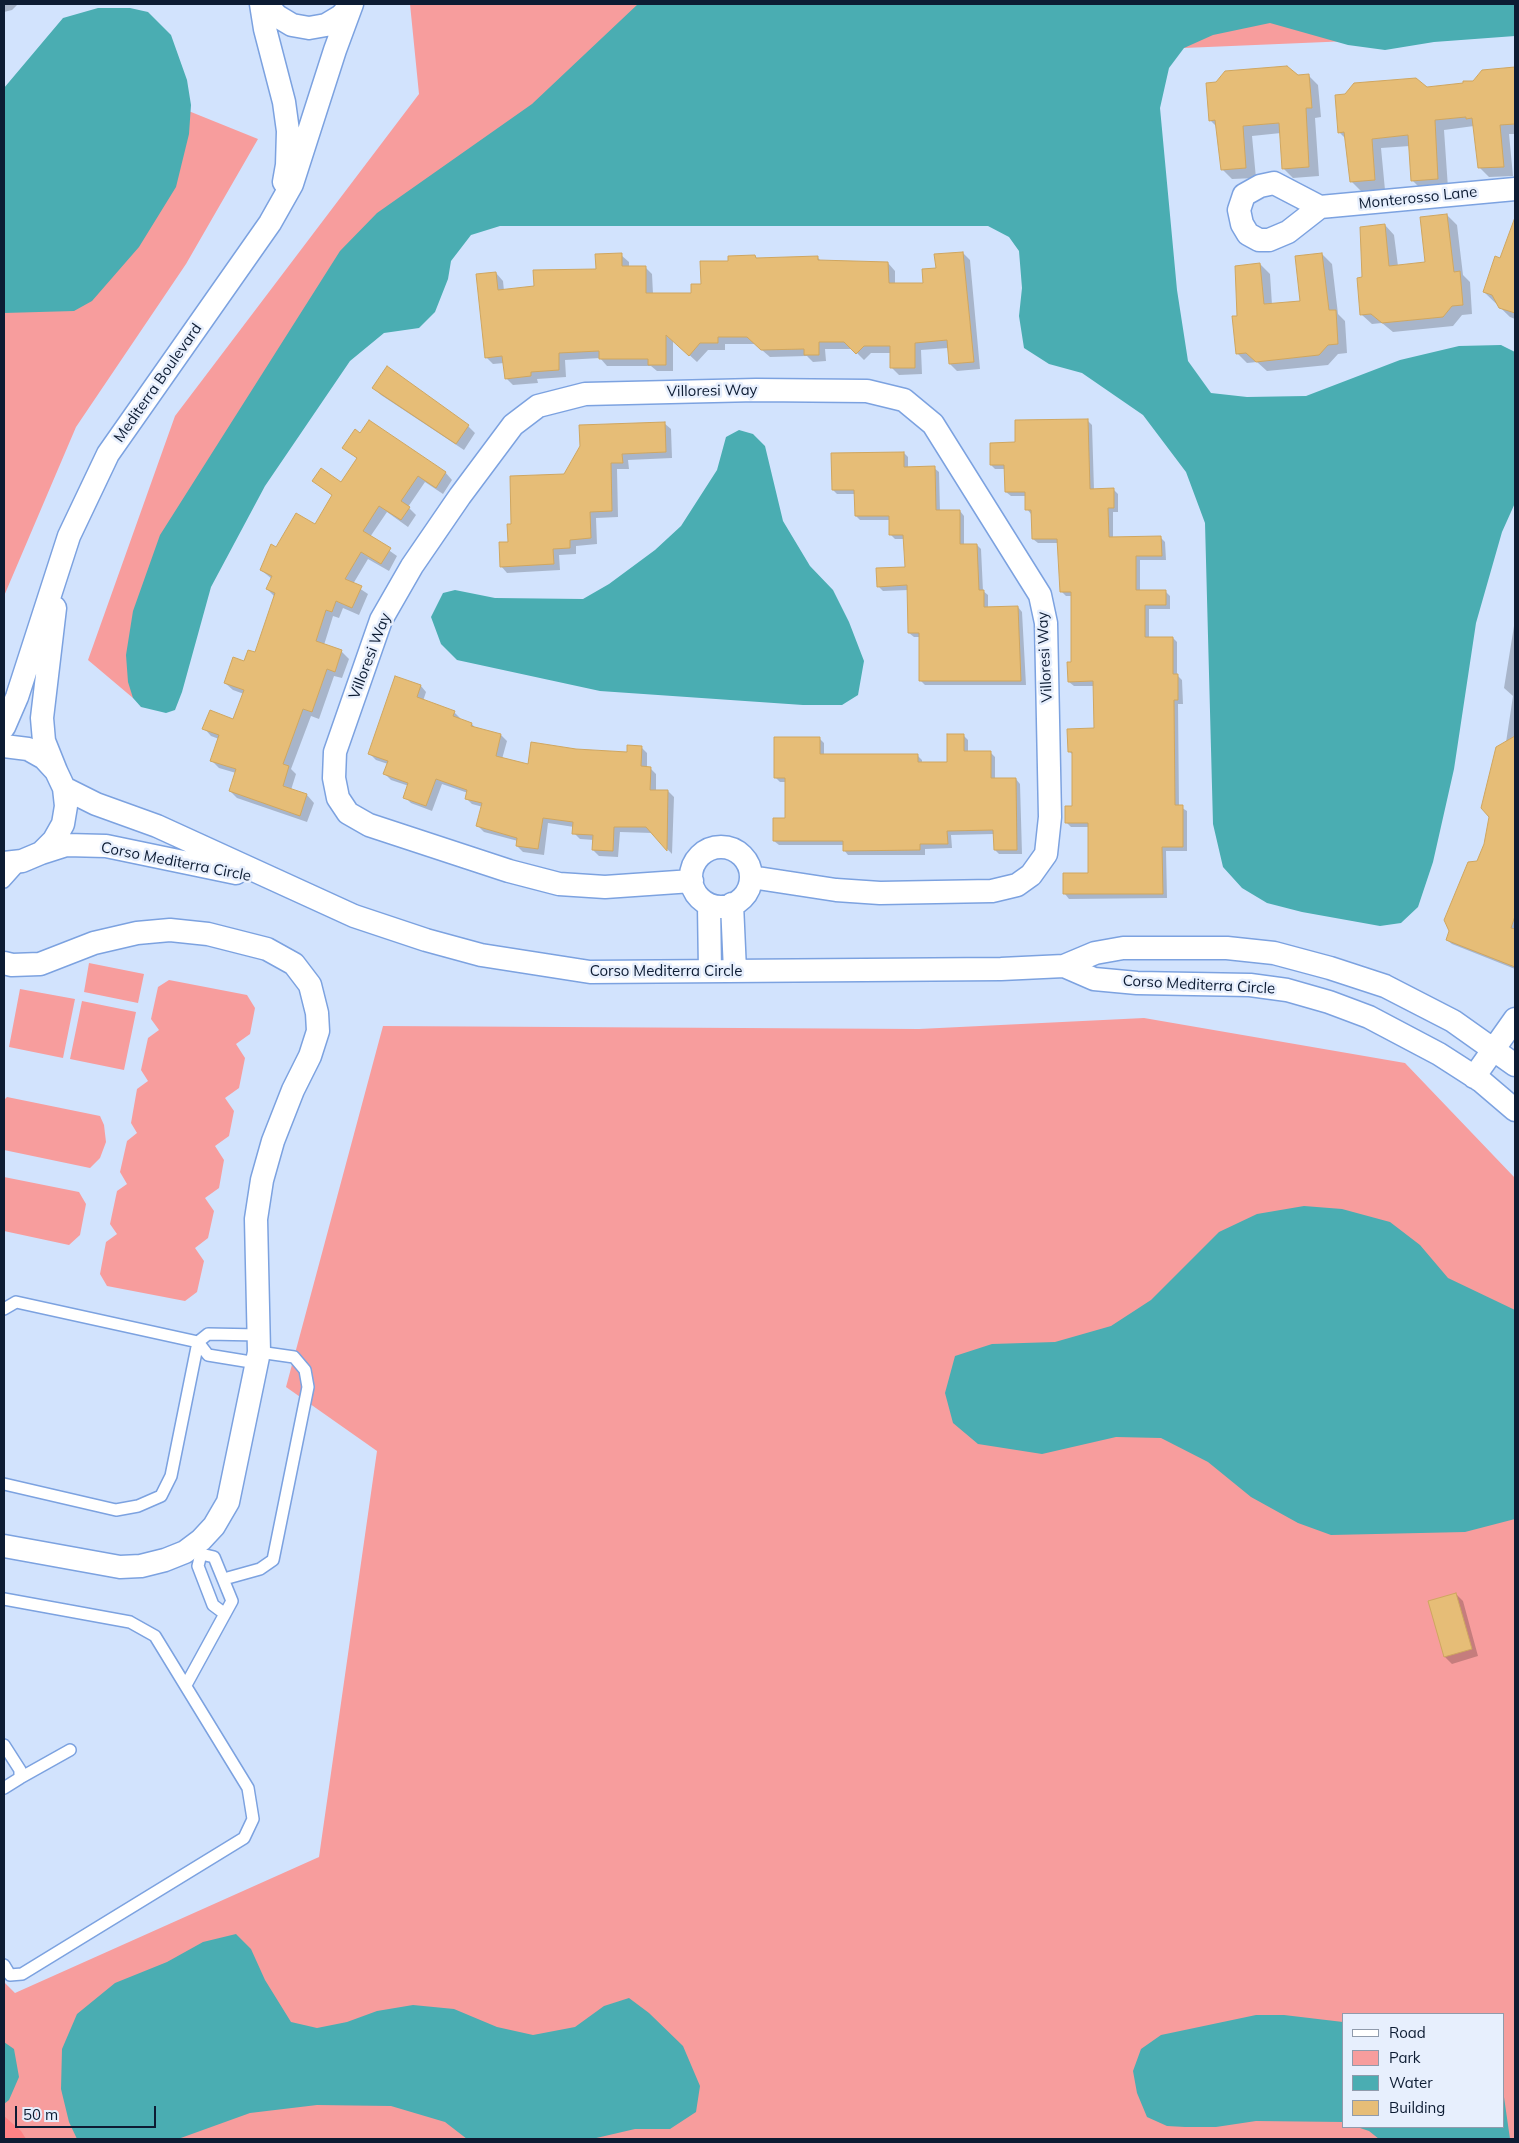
<!DOCTYPE html>
<style>
body{margin:0}
#map{position:relative;width:1519px;height:2143px;overflow:hidden;background:#d2e3fd;font-family:Mulish,sans-serif}
canvas{display:block}
.frame{position:absolute;inset:0;border:5px solid #0d1c33;pointer-events:none}
.legend{position:absolute;left:1342px;top:2013px;width:162px;height:115px;box-sizing:border-box;background:#e7effd;border:1px solid #909bac;margin:0;padding:6px 9px;list-style:none;font-size:15px;color:#0d1c33}
.legend li{display:flex;align-items:center;gap:10px;height:25px}
.legend b{width:25px;border:1px solid #909bac}
.scale{position:absolute;left:15px;top:2106px;width:141px;height:22px;box-sizing:border-box;border:2px solid #0d1c33;border-top:0;padding-left:6px;font-size:15px;line-height:18px;white-space:nowrap;color:#0d1c33;-webkit-text-stroke:4px #e7effd;paint-order:stroke}
</style>
<div id="map">
<canvas width="1519" height="2143"></canvas>
<div class="frame"></div>
<ul class="legend">
<li><b style="height:6px;background:#fff"></b>Road</li>
<li><b style="height:14px;background:#f79d9d"></b>Park</li>
<li><b style="height:14px;background:#4aadb2"></b>Water</li>
<li><b style="height:14px;background:#e6bd77"></b>Building</li>
</ul>
<div class="scale">50 m</div>
</div>
<script>
const ctx = document.querySelector('canvas').getContext('2d');
ctx.lineJoin = 'round';
function fillPath(path, color) { ctx.fillStyle = color; ctx.fill(path, 'evenodd'); }
const toPath = rows => new Path2D(rows.map(r => 'M' + r).join(''));
function stroke(path, color, width, dash) { ctx.strokeStyle = color; ctx.lineWidth = width; ctx.lineCap = dash ? 'butt' : 'round'; ctx.setLineDash(dash || []); ctx.stroke(path); }
function write(font, color, halo, rows, align = 'center') {
  ctx.font = font + ' Mulish,sans-serif'; ctx.lineWidth = 5; ctx.setLineDash([]); ctx.textBaseline = 'middle'; ctx.strokeStyle = halo; ctx.fillStyle = color; for (const [text, x, y, turn = 0] of rows) {
    ctx.save(); ctx.translate(x, y); ctx.rotate((+turn || 0) * Math.PI / 180); ctx.textAlign = isNaN(turn) ? turn : align; if (halo) ctx.strokeText(text, 0, 0); ctx.fillText(text, 0, 0); ctx.restore();
  }
}
fillPath(toPath([
 [410,4,1515,4,1515,34,1184,48,668,147,409,252,248,453,133,698,88,660,175,416,419,94],
 [144,93,258,139,186,264,76,427,4,596,4,277],
 [89,963,144,974,138,1003,84,992],
 [169,980,247,995,255,1008,250,1034,236,1044,245,1058,239,1088,225,1098,234,1111,229,1136,215,1146,224,1160,219,1188,205,1198,214,1211,208,1238,195,1248,204,1261,197,1292,185,1301,107,1286,100,1274,106,1242,117,1234,110,1224,117,1191,127,1184,120,1172,127,1141,137,1133,131,1123,137,1089,148,1081,141,1070,148,1038,159,1030,151,1019,158,987],
 [20,989,75,999,63,1058,9,1047],
 [82,1001,136,1012,124,1070,70,1059],
 [1144,1018,1405,1063,1515,1178,1515,2139,4,2139,4,1982,15,1993,319,1857,377,1451,286,1387,383,1026,919,1029],
 [1343,2014,1503,2014,1503,2127,1343,2127],
 [7,1097,100,1116,104,1125,106,1142,100,1158,90,1168,4,1150,4,1100],
 [4,1177,79,1192,86,1204,80,1235,69,1245,4,1231]
]), '#f79d9d');
fillPath(toPath([
 [4,2116,21,2131,26,2139,4,2139]
]), '#ff8285');
fillPath(toPath([
 [638,4,1515,4,1515,36,1434,42,1385,50,1348,45,1270,23,1213,35,1184,48,1169,68,1160,108,1177,290,1188,361,1211,393,1247,397,1306,396,1400,360,1459,346,1501,345,1515,352,1515,503,1502,532,1476,623,1454,769,1433,862,1418,907,1401,923,1380,926,1302,912,1267,903,1242,888,1223,867,1213,824,1205,523,1186,472,1143,415,1082,373,1049,364,1024,348,1019,316,1022,288,1019,251,1009,237,988,226,500,226,471,235,451,261,448,279,435,312,419,328,384,333,350,361,265,486,211,587,182,692,175,710,166,713,141,707,133,698,128,682,126,655,133,611,160,535,340,251,377,213,532,104],
 [98,8,130,8,148,12,171,35,187,80,191,105,189,134,176,187,139,247,92,301,74,311,4,313,4,88,63,18],
 [739,430,753,434,765,446,783,521,810,566,833,590,849,622,864,661,858,695,842,705,803,705,600,691,457,660,441,644,431,617,443,593,455,590,495,598,583,599,609,584,655,550,681,526,717,470,726,437],
 [1304,1206,1342,1209,1390,1222,1420,1245,1448,1278,1515,1310,1515,1519,1465,1532,1331,1535,1298,1523,1251,1497,1208,1462,1161,1438,1116,1437,1042,1454,978,1444,953,1423,945,1393,955,1356,992,1344,1055,1342,1111,1326,1151,1300,1219,1232,1257,1214],
 [236,1934,251,1949,265,1980,291,2022,317,2028,347,2022,377,2011,413,2005,454,2009,497,2027,533,2035,575,2027,604,2006,629,1998,649,2013,683,2046,700,2086,696,2112,670,2129,635,2129,592,2139,467,2139,445,2122,391,2106,317,2105,250,2113,178,2139,77,2139,69,2122,61,2089,62,2049,77,2014,115,1983,167,1962,203,1942],
 [1256,2015,1284,2015,1343,2022,1343,2122,1256,2121,1216,2127,1185,2127,1167,2126,1147,2117,1137,2093,1133,2071,1141,2049,1161,2035],
 [4,2042,14,2049,19,2077,9,2100,4,2104],
 [1503,2090,1510,2139,1379,2139,1369,2131,1357,2127,1503,2127]
]), '#4aadb2');
fillPath(toPath([
 [4,4,18,4,12,10,4,12],
 [1515,68,1515,134,1509,134,1513,176,1489,177,1479,167,1474,126,1444,130,1448,188,1422,190,1412,180,1410,146,1381,148,1385,190,1361,191,1351,181,1346,139,1339,132,1427,88,1474,82,1483,71],
 [1308,75,1318,85,1321,117,1315,118,1319,176,1293,178,1283,168,1281,133,1252,136,1256,178,1232,179,1222,169,1217,127,1210,120,1298,77],
 [1447,215,1457,225,1463,275,1470,282,1472,314,1462,315,1453,326,1393,332,1382,323,1372,324,1362,315,1364,278,1385,225,1394,235,1398,266,1427,263],
 [1515,220,1515,319,1510,317,1484,292,1500,260],
 [963,253,970,260,980,369,957,371,950,364,948,348,921,350,922,374,899,375,891,367,891,353,871,353,864,360,853,349,825,349,826,361,813,362,807,356,770,357,755,344,725,344,725,350,708,350,697,362,673,340,673,371,657,371,651,366,607,366,600,358,565,360,566,377,537,379,538,383,513,385,506,378,504,363,493,364,486,357,496,273,503,281,504,291,536,287,597,270,621,255,629,262,629,267,645,267,652,274,653,294,692,294,729,262,755,257,758,259,818,258,821,261,888,263,895,271,895,284,925,284,937,269],
 [1322,254,1332,264,1338,314,1345,321,1347,353,1338,354,1328,365,1267,371,1257,362,1247,363,1237,353,1239,317,1260,264,1270,274,1272,305,1302,302],
 [374,388,468,426,475,433,464,450,381,395],
 [1087,420,1092,425,1094,490,1113,489,1118,494,1118,512,1113,512,1113,538,1161,538,1165,542,1166,560,1140,560,1140,591,1165,591,1170,596,1170,609,1149,609,1149,638,1173,638,1177,642,1177,675,1182,680,1183,704,1178,704,1179,806,1187,811,1187,851,1166,851,1167,898,1069,899,1065,894,1089,874,1089,827,1071,827,1066,822,1073,807,1073,755,1069,751,1095,730,1095,686,1074,686,1069,682,1073,663,1073,596,1066,596,1061,591,1059,543,1038,543,1033,539,1031,514,1027,509,1026,496,1011,496,1006,492,1005,469,995,469,991,465,1017,443],
 [664,423,671,429,672,458,628,460,629,469,617,469,618,517,596,518,597,544,576,546,576,554,559,555,560,570,507,573,501,566,513,525,564,475],
 [344,448,445,472,452,480,443,494,425,482,408,507,416,515,408,527,387,512,370,537,397,556,389,571,368,559,353,584,368,594,359,615,343,608,339,618,333,616,324,645,341,651,349,659,342,678,334,676,319,719,311,716,291,769,296,774,291,790,307,795,314,803,307,822,237,798,230,791,236,773,219,768,211,760,219,739,211,736,204,728,234,720,244,694,233,690,225,683,256,654,275,597,267,589,272,579,261,570,277,548,315,526,333,496,313,481,342,484,358,459],
 [904,453,908,457,908,468,934,468,939,472,940,511,960,511,964,516,964,545,977,545,981,549,983,591,988,595,988,609,1018,607,1022,612,1026,685,925,685,920,680,920,637,914,637,909,633,908,590,883,591,878,586,906,568,904,539,895,539,890,534,890,520,860,520,856,516,856,494,837,494,833,490],
 [1514,626,1515,626,1515,839,1492,835,1513,696,1504,688],
 [421,686,426,692,423,701,454,712,460,718,459,720,472,724,476,729,501,735,507,741,502,759,529,766,576,750,628,753,641,747,647,753,647,768,650,768,656,774,656,791,668,791,674,797,672,854,652,833,620,832,618,857,599,856,593,850,594,840,580,839,574,833,574,827,548,823,544,855,523,852,517,846,518,841,484,832,478,826,483,807,472,804,466,798,468,793,442,784,432,811,411,803,405,797,409,786,391,780,385,774,388,764,376,760,370,754],
 [963,735,968,740,968,752,990,752,995,757,995,779,1016,779,1020,784,1022,854,999,854,995,850,994,834,951,835,952,848,925,849,925,855,848,855,844,850,844,845,779,845,774,841,787,819,786,782,780,782,775,777,819,738,824,743,824,755,917,755,922,760,922,763,949,763],
 [1483,849,1515,862,1515,969,1452,944,1447,940],
 [1456,1594,1463,1601,1478,1656,1452,1664,1445,1657]
]), '#0003');
const building = toPath([
 [1287,66,1298,75,1309,74,1312,108,1306,108,1309,167,1282,169,1279,123,1243,126,1246,168,1221,170,1215,120,1209,121,1206,83,1216,82,1225,71,1287,66],
 [1515,67,1515,124,1500,125,1504,167,1478,168,1472,118,1466,119,1466,117,1435,120,1438,179,1411,181,1408,135,1372,139,1375,180,1350,182,1344,132,1338,133,1335,95,1345,94,1354,83,1416,78,1427,87,1463,83,1463,81,1473,81,1482,70,1515,67],
 [1447,214,1454,272,1460,271,1463,305,1452,306,1443,317,1382,323,1371,314,1360,315,1357,278,1362,277,1360,227,1385,224,1389,266,1425,262,1420,217,1447,214],
 [1514,220,1515,221,1515,313,1499,308,1492,295,1483,292,1495,256,1500,258,1514,220],
 [963,252,974,362,949,364,947,340,915,343,915,368,890,368,890,346,864,346,856,354,844,342,819,342,819,355,804,355,804,349,761,350,747,337,718,337,718,343,700,343,689,356,666,335,666,365,648,365,648,359,599,359,599,351,559,353,559,370,531,372,531,376,505,379,502,356,485,358,476,274,496,272,498,290,534,286,533,270,596,269,595,254,622,253,622,266,646,266,646,293,691,293,691,284,701,284,700,261,728,261,728,256,755,255,756,258,818,256,818,260,888,262,889,283,923,283,922,269,936,268,934,254,963,252],
 [1322,253,1329,310,1336,310,1338,344,1328,345,1319,355,1256,362,1246,353,1236,354,1232,316,1237,316,1235,266,1260,263,1264,304,1300,301,1295,256,1322,253],
 [387,366,469,425,456,444,372,388,387,366],
 [1088,419,1090,489,1114,488,1114,508,1108,508,1109,537,1161,536,1162,556,1136,556,1136,590,1166,590,1166,605,1145,605,1145,637,1173,637,1173,674,1178,674,1178,700,1174,700,1175,805,1183,805,1183,847,1162,847,1163,894,1063,894,1063,873,1088,873,1088,823,1065,823,1065,806,1072,806,1072,752,1068,752,1067,729,1094,728,1093,681,1068,682,1067,662,1071,662,1071,592,1060,592,1057,539,1032,539,1031,510,1025,510,1025,492,1005,492,1004,465,990,465,990,443,1015,442,1015,420,1088,419],
 [369,420,446,472,436,488,418,476,401,501,410,507,401,520,379,506,363,531,391,548,381,564,361,552,345,579,362,586,352,608,336,601,332,612,326,610,316,641,342,650,335,672,327,669,312,712,303,709,283,764,289,766,283,786,307,794,300,816,229,791,236,769,210,761,219,735,202,729,210,710,233,719,244,690,224,683,233,657,244,661,248,650,255,652,275,593,266,589,272,576,260,570,271,544,276,547,296,513,315,524,332,495,312,481,321,468,341,482,357,458,342,448,355,429,360,433,369,420],
 [665,422,666,452,622,454,623,463,611,463,612,511,590,512,591,538,570,540,570,548,553,549,554,564,500,567,499,542,508,542,507,524,511,524,510,476,564,474,580,446,579,425,665,422],
 [904,452,904,467,935,466,936,510,960,510,960,544,977,544,979,590,984,590,984,607,1018,606,1021,681,919,681,919,633,908,633,907,585,877,587,876,568,905,567,903,535,889,535,889,516,855,516,854,490,832,490,831,453,904,452],
 [395,676,421,685,417,697,455,711,453,716,472,723,471,726,501,734,496,756,528,764,531,742,576,749,627,752,627,745,642,746,641,766,651,767,650,790,668,790,667,851,646,827,614,827,613,851,592,850,593,835,572,834,573,822,543,818,538,849,516,846,517,838,476,826,482,803,465,799,467,790,436,779,426,806,403,798,408,783,383,774,388,761,368,754,395,676],
 [947,734,964,734,964,751,991,751,991,778,1016,778,1017,850,994,850,993,830,947,831,948,844,920,844,920,850,843,851,843,841,773,841,773,818,785,818,785,778,774,778,774,737,820,737,820,754,918,754,918,762,947,762,947,734],
 [1515,736,1515,916,1511,928,1515,929,1515,967,1446,940,1449,931,1444,920,1468,862,1477,861,1484,844,1489,817,1481,808,1496,747,1515,736],
 [1456,1593,1472,1649,1444,1657,1428,1601,1456,1593]
]);
fillPath(building, '#e6bd77');
stroke(building, '#cfa660', 1);
const lane = toPath([
 [4,882,21,863],
 [4,1309,16,1302,198,1342,171,1476,161,1496,138,1506,116,1510,4,1484],
 [257,1363,208,1355,198,1342,208,1334,259,1335],
 [201,1554,198,1566,213,1605,225,1614],
 [224,1579,260,1569,273,1560,308,1387,305,1370,294,1357,259,1352],
 [4,1599,130,1622,155,1636,248,1788,253,1819,244,1838,22,1974,10,1975,4,1965],
 [186,1685,232,1601,214,1557,201,1554,195,1544],
 [4,1745,20,1770,20,1778,4,1788],
 [20,1778,70,1750]
]);
const street = toPath([
 [261,4,265,29,284,102,288,131,287,165,284,182],
 [266,4,277,16,292,25,309,28,326,25,341,16,351,5],
 [1320,207,1288,232,1269,240,1259,240,1248,234,1242,224,1239,210,1244,195,1260,186,1274,183,1320,207,1515,189],
 [55,608,42,718,44,741,56,771],
 [4,727,17,697,69,536,108,454,270,223,292,184,335,50,352,4],
 [4,746,28,749,44,758,56,771,64,788,66,806,63,824,54,840,41,853,22,861,4,863],
 [64,788,96,804,157,826,354,916,426,940,481,955,590,972,1001,969,1064,966],
 '691 877a30 30 0 1 1 60 0a30 30 0 1 1-60 0Z',
 [41,853,66,845,106,846,236,873],
 [692,881,605,887,559,884,509,871,369,825,348,813,338,798,334,778,335,752,381,620,412,566,460,496,513,425,538,406,585,394,756,390,867,391,904,400,933,424,1040,595,1046,623,1050,817,1046,854,1031,875,1017,885,992,891,880,893,836,890,751,877],
 [732,904,735,971],
 [709,905,710,971],
 [4,963,12,965,40,964,94,943,137,933,170,930,208,934,267,949,294,964,310,985,317,1013,318,1031,310,1056,293,1090,273,1141,262,1180,256,1219,259,1352,228,1502,214,1526,201,1540,185,1552,165,1560,141,1566,120,1567,4,1546],
 [1515,1065,1453,1021,1385,986,1330,968,1274,953,1227,948,1123,948,1095,953,1064,966,1094,979,1137,983,1250,985,1287,990,1329,1002,1369,1017,1439,1054,1481,1081,1515,1110],
 [1474,1077,1515,1019]
]);
stroke(lane, '#7ca2e0', 14);
stroke(street, '#7ca2e0', 25);
stroke(lane, '#fff', 11);
stroke(street, '#fff', 22);
write('15px', '#0d1c33', '#e7effd', [
 ["Monterosso Lane",1418,198,-6],
 ["Mediterra Boulevard",158,383,-55],
 ["Villoresi Way",712,391,-1],
 ["Villoresi Way",370,656,-69],
 ["Villoresi Way",1045,657,-93],
 ["Corso Mediterra Circle",176,862,11],
 ["Corso Mediterra Circle",666,971],
 ["Corso Mediterra Circle",1199,985,3]
]);
</script>
